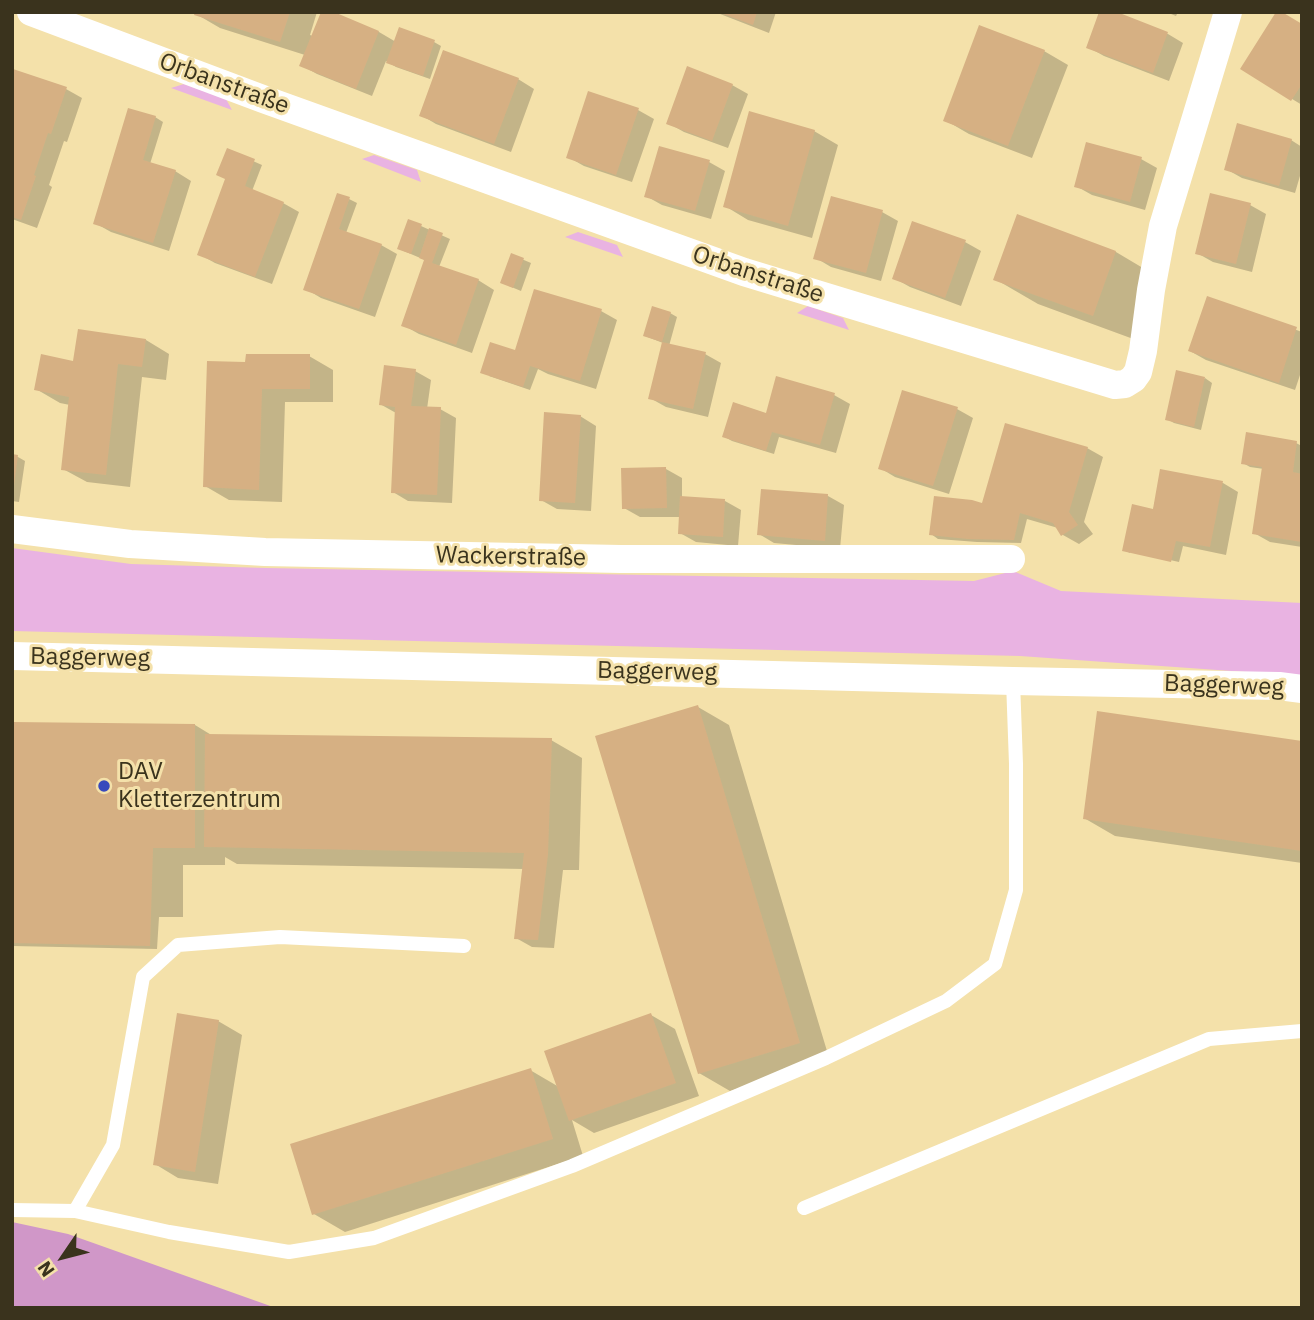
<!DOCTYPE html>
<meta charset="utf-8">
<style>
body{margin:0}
#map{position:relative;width:1314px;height:1320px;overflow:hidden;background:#f4e1aa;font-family:"IBM Plex Sans",sans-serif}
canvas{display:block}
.frame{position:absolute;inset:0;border:14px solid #3a331d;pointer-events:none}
.north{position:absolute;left:28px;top:1222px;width:70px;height:70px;-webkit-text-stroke:5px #f4e1aa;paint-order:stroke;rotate:235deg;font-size:19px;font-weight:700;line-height:28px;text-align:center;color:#3a331d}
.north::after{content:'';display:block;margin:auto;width:24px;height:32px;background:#3a331d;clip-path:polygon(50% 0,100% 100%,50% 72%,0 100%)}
</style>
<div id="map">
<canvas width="1314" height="1320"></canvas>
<div class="frame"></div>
<div class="north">N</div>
</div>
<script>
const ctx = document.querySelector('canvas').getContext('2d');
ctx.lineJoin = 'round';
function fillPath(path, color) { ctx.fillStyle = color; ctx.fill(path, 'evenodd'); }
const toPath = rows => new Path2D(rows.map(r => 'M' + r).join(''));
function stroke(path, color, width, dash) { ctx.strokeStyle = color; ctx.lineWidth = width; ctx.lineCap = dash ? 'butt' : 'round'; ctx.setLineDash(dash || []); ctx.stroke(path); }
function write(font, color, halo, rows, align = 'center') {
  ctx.font = font + ' "IBM Plex Sans",sans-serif'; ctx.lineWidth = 6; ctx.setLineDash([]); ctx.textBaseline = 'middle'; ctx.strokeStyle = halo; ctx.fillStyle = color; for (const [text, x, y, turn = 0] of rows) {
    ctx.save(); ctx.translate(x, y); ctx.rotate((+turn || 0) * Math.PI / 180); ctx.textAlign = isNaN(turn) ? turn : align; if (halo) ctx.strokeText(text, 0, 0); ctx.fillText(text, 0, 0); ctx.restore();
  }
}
fillPath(toPath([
 [184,84,226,99,232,110,171,88],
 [374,155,417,170,421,182,362,159],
 [578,232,617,245,623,257,565,237],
 [808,306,843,318,849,330,797,313],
 [12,548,131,564,266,568,974,581,1013,571,1061,591,1302,603,1302,676,1020,656,12,631]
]), '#e9b3e2');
fillPath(toPath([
 [12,1222,68,1234,276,1308,12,1308]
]), '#d097c8');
fillPath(toPath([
 [197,12,317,12,310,35,313,36,329,12,379,32,396,42,434,42,441,46,430,79,396,67,386,61,372,96,317,74,301,65,305,55,220,28,196,14],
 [715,12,776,12,769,33],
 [1113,12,1168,34,1183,43,1169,81,1104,56,1088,47],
 [1166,12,1178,12,1176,16],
 [1302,26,1302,105,1243,69],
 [1044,51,1068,65,1032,158,969,134,945,120],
 [14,71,66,89,82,98,67,142,64,141,49,185,52,187,37,228,12,219,12,135,15,126,12,125,12,76],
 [518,79,534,89,511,152,436,124,421,115],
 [732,85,748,94,728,148,684,132,668,123],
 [638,110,654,119,632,182,584,166,568,157],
 [155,117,163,122,150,164,175,171,191,181,169,251,111,232,95,223],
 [814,131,838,145,812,238,748,220,725,206],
 [1291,140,1302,147,1302,169,1295,193,1242,178,1226,169],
 [228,150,262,165,252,191,283,203,299,212,272,284,215,263,199,254,227,179],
 [1141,159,1157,168,1145,210,1092,195,1076,186],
 [709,162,725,171,711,219,662,205,646,196],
 [349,199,357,203,346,233,381,245,397,254,375,317,321,298,306,289],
 [1250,205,1266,214,1252,272,1213,262,1197,253],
 [882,212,898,221,881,281,831,267,816,258],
 [1018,216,1116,252,1158,277,1136,340,1038,304,995,279],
 [421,226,450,239,439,267,478,280,494,290,472,353,419,334,403,325,425,260,399,249],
 [965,242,981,251,961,306,910,287,894,278],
 [512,255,531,263,521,291,509,286],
 [1208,298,1302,332,1302,369,1295,390,1206,360,1190,351],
 [601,311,617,320,596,389,548,374,538,369,530,390,489,376,516,352],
 [670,313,677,317,669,346,705,354,721,363,708,417,666,407,650,398,663,343,645,336],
 [146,340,169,354,166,380,142,377,130,487,87,482,63,469,70,405,60,403,36,389,75,363],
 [309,356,333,370,333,402,285,402,282,502,229,500,205,486,247,364],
 [415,371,431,380,427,409,440,409,456,418,452,503,408,501,393,492,396,413,380,404],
 [1205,378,1212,383,1201,430,1174,423,1167,419],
 [834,395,850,404,836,453,779,437,774,454,732,441,725,437,767,415],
 [957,409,973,418,949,494,895,477,880,468],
 [580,416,596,426,591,511,557,509,541,500],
 [1296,443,1302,446,1300,475,1302,475,1302,547,1270,542,1254,533,1264,469,1250,467,1243,463],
 [1087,448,1103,457,1084,522,1093,534,1079,544,1063,535,1058,528,1027,519,1021,543,977,542,938,539,931,534],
 [12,456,18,457,25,461,19,502,12,501],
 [666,469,682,478,682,498,725,501,741,510,738,546,696,542,680,533,681,517,640,517,624,508],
 [1161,471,1223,483,1238,492,1226,555,1183,546,1179,562,1130,551,1130,553,1124,550,1153,511],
 [762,491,828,496,844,505,840,549,774,543,759,534],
 [698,707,729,725,830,1061,730,1091,699,1073],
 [12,724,195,725,213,736,551,740,582,758,579,870,563,870,554,948,532,947,516,938,524,869,237,864,225,857,225,865,183,865,183,917,159,917,157,949,12,946],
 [1302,742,1302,863,1115,836,1084,818],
 [651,1015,675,1029,699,1096,594,1133,572,1120,583,1156,345,1232,314,1214,530,1070,559,1087],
 [218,1021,242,1035,218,1184,178,1178,155,1164]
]), '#0003');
fillPath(toPath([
 [195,12,290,12,280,42,194,15],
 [321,12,334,12,379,31,356,89,299,66],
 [718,12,757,12,753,25],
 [1099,12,1117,12,1168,32,1153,73,1086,48],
 [1276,12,1282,12,1302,24,1302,84,1291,101,1240,69],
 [979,25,1045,50,1008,146,943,121],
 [399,27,435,40,423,76,386,63],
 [443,50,519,78,494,144,419,116],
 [687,66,733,84,712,141,666,124],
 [13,69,67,87,51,134,48,133,34,175,36,176,21,220,12,217,12,130,14,123,12,123],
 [588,91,639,108,616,175,566,158],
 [128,108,156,116,143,160,176,170,153,243,93,224],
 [749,111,815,130,788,226,723,207],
 [1237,123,1292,139,1279,186,1224,170],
 [1086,142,1142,157,1130,202,1074,187],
 [659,146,710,160,695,211,644,197],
 [227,148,255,159,245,186,284,202,255,277,197,255,225,179,216,175],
 [337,193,350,197,339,229,382,244,359,309,303,290],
 [1210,193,1251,203,1236,264,1195,254],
 [831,196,883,210,866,273,813,259],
 [1017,214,1116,251,1093,316,993,280],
 [408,219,422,224,411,254,397,249],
 [912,221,966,240,945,298,892,279],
 [429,228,443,233,432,263,479,279,456,345,401,326,424,260,419,258],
 [511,253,524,258,513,288,500,283],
 [534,289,602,309,580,381,530,366,523,387,480,373,490,342,515,350],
 [1207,296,1297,327,1279,383,1188,351],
 [652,306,671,312,662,342,643,336],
 [78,329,146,339,142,367,118,364,106,475,61,470,69,397,34,390,41,354,73,361],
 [662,342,706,352,693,409,648,399],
 [246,354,310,354,310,389,262,389,259,490,203,487,207,361,245,362],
 [384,365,416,369,411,406,441,407,437,495,391,493,395,407,379,405],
 [1176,370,1205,377,1194,427,1165,420],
 [776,376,835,393,820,445,772,432,766,451,722,437,733,402,766,413],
 [902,390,958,407,933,486,878,469],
 [544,412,581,415,575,503,539,501],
 [1005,423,1088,447,1069,512,1078,525,1061,536,1053,523,1020,513,1014,540,968,539,929,535,934,496,972,500,982,503],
 [1246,432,1297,441,1293,472,1302,474,1302,542,1252,534,1262,467,1241,464],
 [12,454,18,455,14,485,12,485],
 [666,467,667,508,622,509,621,468],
 [1160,469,1223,481,1210,547,1176,541,1171,562,1122,551,1132,504,1153,509],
 [761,489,828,494,825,541,757,535],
 [680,496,725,499,723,537,678,534],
 [698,705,800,1043,698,1074,595,736],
 [1097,711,1302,741,1302,851,1083,819],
 [12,722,195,724,195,848,153,848,150,946,12,943],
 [205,734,552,738,548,854,538,940,514,939,524,853,204,847],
 [177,1013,219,1020,195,1172,153,1165],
 [651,1013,676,1083,569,1121,544,1051],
 [531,1068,553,1139,312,1215,290,1144]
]), '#d6b083');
stroke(toPath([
 [804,1208,1209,1039,1302,1031],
 [12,1210,75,1211,113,1145,143,977,178,945,280,937,464,946],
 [75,1211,169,1232,289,1252,374,1238,572,1166,826,1058,946,1001,995,964,1016,890,1016,764,1013,681]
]), '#fff', 14);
stroke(toPath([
 [31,12,263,99,744,272,1115,385,1125,384,1133,379,1138,372,1143,351,1151,290,1163,226,1228,12],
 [12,529,130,544,265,552,621,559,1011,559],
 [12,656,1013,681,1279,686,1302,689]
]), '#fff', 28);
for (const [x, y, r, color] of [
 [104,786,7,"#3849bc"]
]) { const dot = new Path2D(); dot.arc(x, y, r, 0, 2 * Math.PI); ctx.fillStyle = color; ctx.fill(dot); stroke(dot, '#f4e1aa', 2.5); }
write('24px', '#3a331d', '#f4e1aa', [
 ["Orbanstraße",224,84,20],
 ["Orbanstraße",758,275,18],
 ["Wackerstraße",511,557,1],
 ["Baggerweg",90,658,1],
 ["Baggerweg",657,672,1],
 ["Baggerweg",1224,686,2]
]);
write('24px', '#3a331d', '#f4e1aa', [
 ["DAV",118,772],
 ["Kletterzentrum",118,800]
], 'left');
</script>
